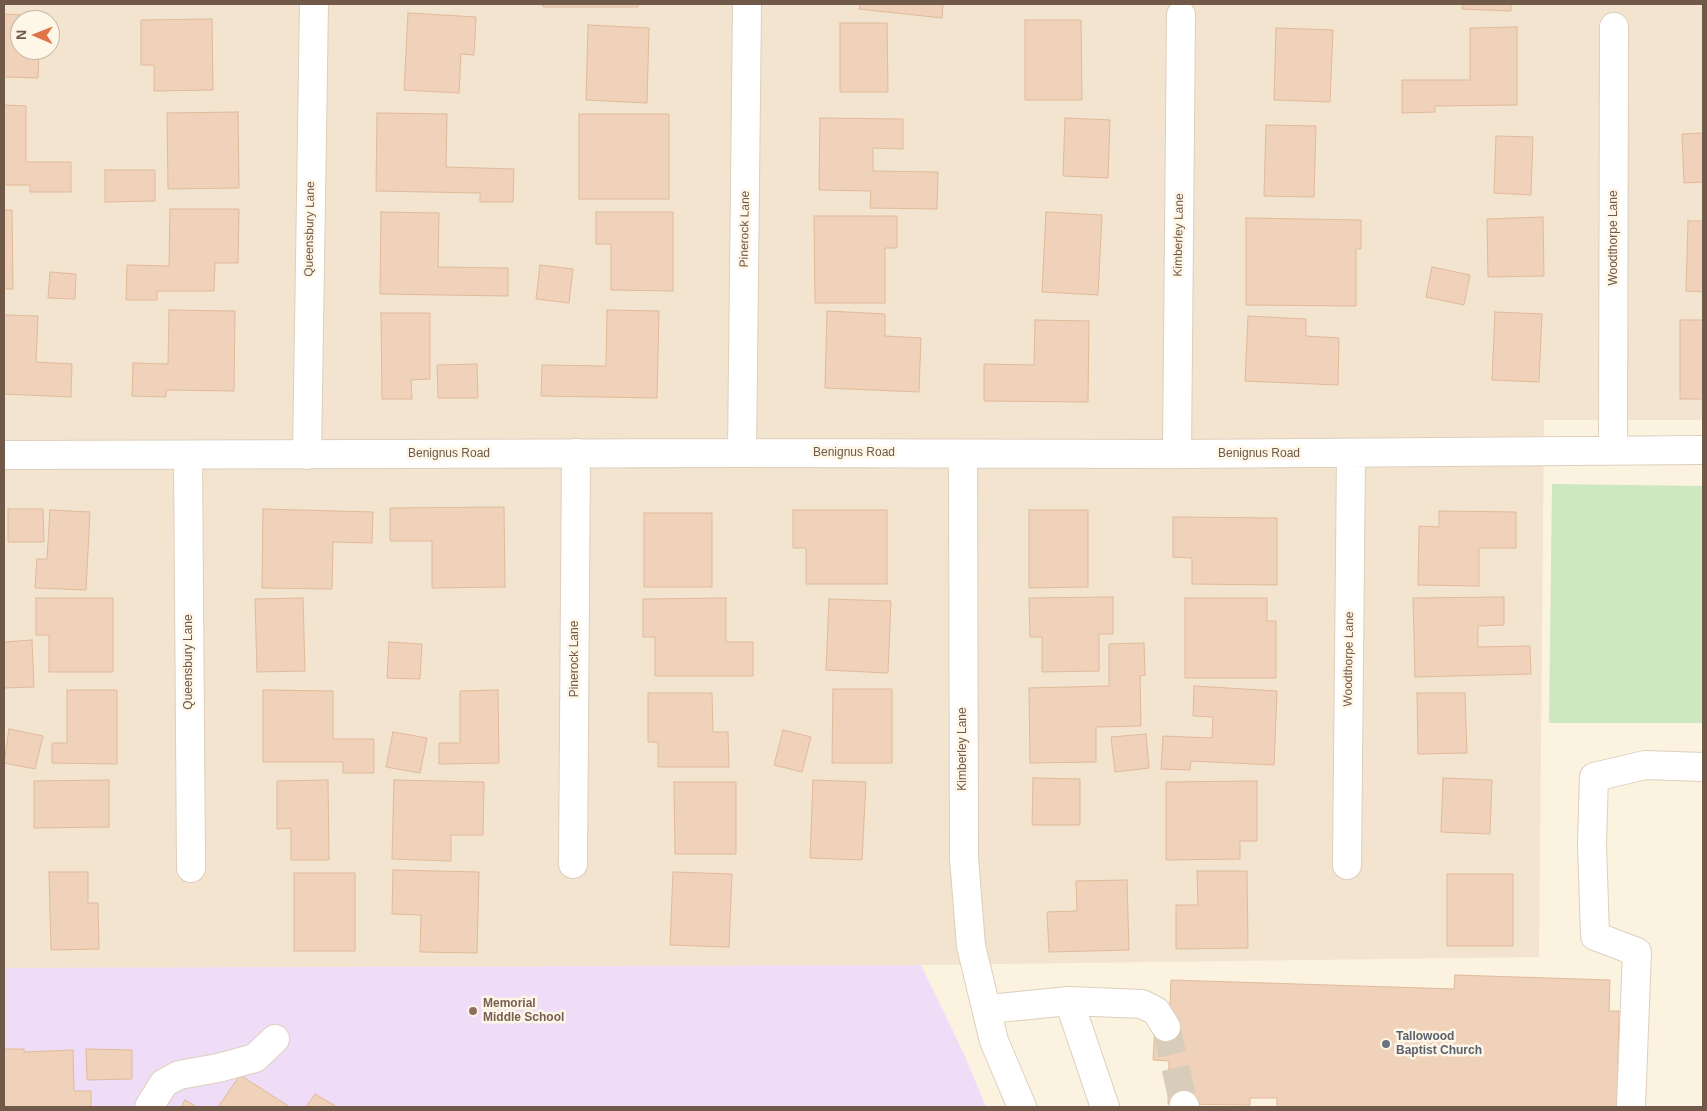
<!DOCTYPE html>
<style>
body{margin:0}
#map{position:relative;width:1707px;height:1111px;overflow:hidden;background:#fbf2e0;font-family:Arial,sans-serif}
canvas{display:block}
.frame{position:absolute;inset:0;border:5px solid #705949;pointer-events:none}
.north{position:absolute;left:10px;top:10px;width:50px;height:50px;box-sizing:border-box;background:#fef6e6;border:1px solid #c5b7a7;border-radius:50%;rotate:271deg;font-size:14px;font-weight:700;line-height:20px;text-align:center;color:#705949}
.north::after{content:'';display:block;margin:auto;width:18px;height:22px;background:#e0754a;clip-path:polygon(50% 0,100% 100%,50% 72%,0 100%)}
</style>
<div id="map">
<canvas width="1707" height="1111"></canvas>
<div class="frame"></div>
<div class="north">N</div>
</div>
<script>
const ctx = document.querySelector('canvas').getContext('2d');
ctx.lineJoin = 'round';
function fillPath(path, color) { ctx.fillStyle = color; ctx.fill(path, 'evenodd'); }
const toPath = rows => new Path2D(rows.map(r => 'M' + r).join(''));
function stroke(path, color, width, dash) { ctx.strokeStyle = color; ctx.lineWidth = width; ctx.lineCap = dash ? 'butt' : 'round'; ctx.setLineDash(dash || []); ctx.stroke(path); }
function write(font, color, halo, rows, align = 'center') {
  ctx.font = font + ' Arial,sans-serif'; ctx.lineWidth = 5; ctx.setLineDash([]); ctx.textBaseline = 'middle'; ctx.strokeStyle = halo; ctx.fillStyle = color; for (const [text, x, y, turn = 0] of rows) {
    ctx.save(); ctx.translate(x, y); ctx.rotate((+turn || 0) * Math.PI / 180); ctx.textAlign = isNaN(turn) ? turn : align; if (halo) ctx.strokeText(text, 0, 0); ctx.fillText(text, 0, 0); ctx.restore();
  }
}
fillPath(toPath([
 [4,4,1703,4,1703,420,1544,420,1539,957,921,965,4,968],
 [20,20,50,20,50,50,20,50]
]), '#f2e4cf');
fillPath(toPath([
 [921,965,964,1054,986,1107,4,1107,4,968]
]), '#efddf7');
fillPath(toPath([
 [1552,484,1703,486,1703,723,1549,723]
]), '#cde7c0');
const building = toPath([
 [543,4,638,4,638,7,543,7,543,4],
 [860,4,943,4,942,18,859,9,860,4],
 [1463,4,1511,4,1511,11,1462,9,1463,4],
 [408,13,476,17,474,55,461,54,459,93,404,90,408,13],
 [4,14,41,16,41,20,20,20,20,50,39,50,38,78,4,77,4,14],
 [212,19,213,90,154,91,154,65,141,65,141,20,212,19],
 [1025,20,1081,20,1082,100,1025,100,1025,20],
 [840,23,887,23,888,92,840,92,840,23],
 [588,25,649,28,647,103,586,100,588,25],
 [1517,27,1517,105,1435,106,1435,112,1402,113,1402,80,1470,80,1470,28,1517,27],
 [1276,28,1333,30,1330,102,1274,100,1276,28],
 [4,105,26,106,26,162,71,162,71,192,30,192,30,185,4,185,4,105],
 [238,112,239,188,168,189,167,113,238,112],
 [377,113,447,114,446,167,514,169,513,202,480,202,480,193,376,191,377,113],
 [579,114,669,114,669,199,579,199,579,114],
 [820,118,903,119,903,149,873,148,873,171,938,172,937,209,870,208,871,191,819,190,820,118],
 [1065,118,1110,120,1108,178,1063,176,1065,118],
 [1266,125,1316,126,1314,197,1264,196,1266,125],
 [1703,133,1703,182,1684,183,1682,134,1703,133],
 [1496,136,1533,137,1531,195,1494,193,1496,136],
 [105,170,155,170,155,201,105,202,105,170],
 [170,209,239,209,238,263,215,263,214,291,157,291,157,300,126,300,127,265,169,266,170,209],
 [4,210,12,210,13,289,4,289,4,210],
 [381,212,439,213,438,267,508,268,508,296,380,294,381,212],
 [596,212,673,212,673,291,611,290,611,244,596,244,596,212],
 [1046,212,1102,215,1098,295,1042,292,1046,212],
 [814,216,897,216,897,248,885,248,885,303,815,303,814,216],
 [1543,217,1544,276,1488,277,1487,219,1543,217],
 [1246,218,1361,220,1361,249,1356,249,1356,306,1246,305,1246,218],
 [1688,221,1703,221,1703,292,1686,291,1688,221],
 [540,265,573,269,569,303,536,299,540,265],
 [1432,267,1470,275,1464,305,1426,297,1432,267],
 [50,272,76,274,75,299,48,298,50,272],
 [169,310,235,311,234,391,166,390,166,397,132,396,133,363,168,364,169,310],
 [607,310,659,311,657,398,541,396,542,365,606,366,607,310],
 [827,311,885,314,885,336,921,338,919,392,825,388,827,311],
 [1495,312,1542,314,1539,382,1492,380,1495,312],
 [381,313,430,313,430,379,411,380,412,399,382,399,381,313],
 [4,315,38,316,36,362,72,364,71,397,4,394,4,315],
 [1248,316,1306,319,1306,336,1339,338,1338,385,1245,381,1248,316],
 [1035,320,1089,321,1088,402,984,401,984,364,1034,365,1035,320],
 [1680,320,1703,320,1703,399,1680,399,1680,320],
 [477,364,478,398,438,398,437,365,477,364],
 [504,507,505,587,432,588,432,541,390,541,390,508,504,507],
 [8,509,43,509,44,542,8,542,8,509],
 [263,509,373,512,372,543,333,542,332,589,262,588,263,509],
 [50,510,90,512,86,590,35,588,37,559,47,559,50,510],
 [793,510,887,510,887,584,806,584,806,548,793,548,793,510],
 [1029,510,1088,510,1088,587,1029,588,1029,510],
 [1439,511,1516,512,1516,548,1479,548,1479,586,1418,585,1419,526,1439,527,1439,511],
 [644,513,712,513,712,587,644,587,644,513],
 [1173,517,1277,518,1277,585,1192,584,1192,558,1173,557,1173,517],
 [1113,597,1113,634,1099,634,1099,671,1042,672,1042,637,1030,637,1029,598,1113,597],
 [1504,597,1504,625,1478,626,1478,647,1530,646,1531,674,1415,677,1413,598,1504,597],
 [36,598,113,598,113,672,49,672,49,635,36,635,36,598],
 [303,598,305,671,257,672,255,599,303,598],
 [726,598,726,642,753,642,753,676,655,676,655,637,643,637,643,599,726,598],
 [1185,598,1267,598,1267,621,1276,621,1276,678,1185,678,1185,598],
 [829,599,891,601,888,673,826,670,829,599],
 [32,640,34,687,4,688,4,642,32,640],
 [389,642,422,644,420,679,387,678,389,642],
 [1144,643,1145,675,1140,676,1141,726,1096,727,1096,762,1030,763,1029,688,1109,686,1109,644,1144,643],
 [1194,686,1277,691,1274,765,1191,761,1190,770,1161,769,1163,736,1212,738,1213,717,1193,716,1194,686],
 [833,689,892,689,892,763,832,763,833,689],
 [67,690,117,690,117,764,52,763,52,743,67,743,67,690],
 [263,690,333,691,333,739,374,739,374,773,343,773,343,762,263,762,263,690],
 [498,690,499,763,439,764,439,743,460,743,460,691,498,690],
 [648,693,712,693,713,732,728,732,729,767,658,767,658,742,648,742,648,693],
 [1417,693,1465,693,1467,753,1418,754,1417,693],
 [9,729,43,736,35,769,4,763,9,729],
 [783,730,811,737,802,772,774,765,783,730],
 [393,732,427,738,420,773,386,767,393,732],
 [1146,734,1149,768,1115,772,1111,737,1146,734],
 [1033,778,1080,779,1080,825,1032,825,1033,778],
 [1443,778,1492,780,1490,834,1441,832,1443,778],
 [109,780,109,827,34,828,34,781,109,780],
 [328,780,329,860,291,860,291,828,277,829,277,781,328,780],
 [394,780,484,782,483,835,451,835,451,861,392,859,394,780],
 [813,780,866,782,862,860,810,858,813,780],
 [1257,781,1257,841,1240,841,1240,859,1166,860,1166,782,1257,781],
 [674,782,736,782,736,854,675,854,674,782],
 [393,870,479,872,477,953,420,952,421,915,392,914,393,870],
 [1197,871,1247,871,1248,948,1176,949,1176,905,1198,905,1197,871],
 [49,872,88,872,88,903,98,903,99,949,51,950,49,872],
 [673,872,732,874,729,947,670,945,673,872],
 [294,873,355,873,355,951,294,951,294,873],
 [1447,874,1513,874,1513,946,1447,946,1447,874],
 [1127,880,1129,950,1049,952,1047,912,1077,911,1076,881,1127,880],
 [1455,975,1610,980,1609,1011,1619,1011,1617,1107,1277,1107,1277,1098,1250,1098,1250,1105,1168,1104,1169,1061,1153,1060,1155,1027,1169,1027,1171,980,1454,989,1455,975],
 [4,1049,24,1049,24,1052,73,1050,74,1091,91,1091,91,1107,4,1107,4,1049],
 [86,1049,132,1050,132,1079,87,1080,86,1049],
 [240,1075,290,1107,218,1107,240,1075],
 [315,1094,337,1107,306,1107,315,1094],
 [185,1100,197,1107,181,1107,185,1100]
]);
fillPath(building, '#efd2b9');
stroke(building, '#e1ba9a', 1);
stroke(toPath([
 [1166,1027,1184,1105]
]), '#d8ccba', 28, [28, 14]);
const minor = toPath([
 [1613,450,1614,27],
 [742,453,747,5],
 [963,454,964,858,971,946,994,1041,1022,1107],
 [1177,454,1181,15],
 [4,455,742,453,1177,454,1703,450],
 [307,455,314,4],
 [188,456,191,868],
 [573,864,576,453],
 [1347,865,1351,453],
 [1069,1001,1105,1107],
 [987,1012,999,1008,1069,1001,1142,1004,1156,1011,1166,1027],
 [1184,1105,1185,1107],
 [149,1107,164,1083,179,1075,218,1068,255,1058,275,1039],
 [1631,1107,1637,952,1595,936,1592,844,1594,777,1645,765,1703,767]
]);
stroke(minor, '#decfbd', 30);
stroke(minor, '#fff', 28);
for (const [x, y, r, color] of [
 [473,1011,5,"#8d6e63"],
 [1386,1044,5,"#6b7280"]
]) { const dot = new Path2D(); dot.arc(x, y, r, 0, 2 * Math.PI); ctx.fillStyle = color; ctx.fill(dot); stroke(dot, '#fef6e6', 2); }
write('12px', '#705949', '#fef6e6', [
 ["Queensbury Lane",310,229,-89],
 ["Pinerock Lane",745,229,-89],
 ["Kimberley Lane",1179,235,-89],
 ["Woodthorpe Lane",1614,238,-90],
 ["Benignus Road",854,453],
 ["Benignus Road",449,454],
 ["Benignus Road",1259,454],
 ["Pinerock Lane",575,659,-90],
 ["Woodthorpe Lane",1349,659,-89],
 ["Queensbury Lane",189,662,-90],
 ["Kimberley Lane",963,749,-90]
]);
write('bold 12px', '#785e54', '#fef6e6', [
 ["Memorial",483,1004],
 ["Middle School",483,1018]
], 'left');
write('bold 12px', '#5b616d', '#fef6e6', [
 ["Tallowood",1396,1037],
 ["Baptist Church",1396,1051]
], 'left');
</script>
